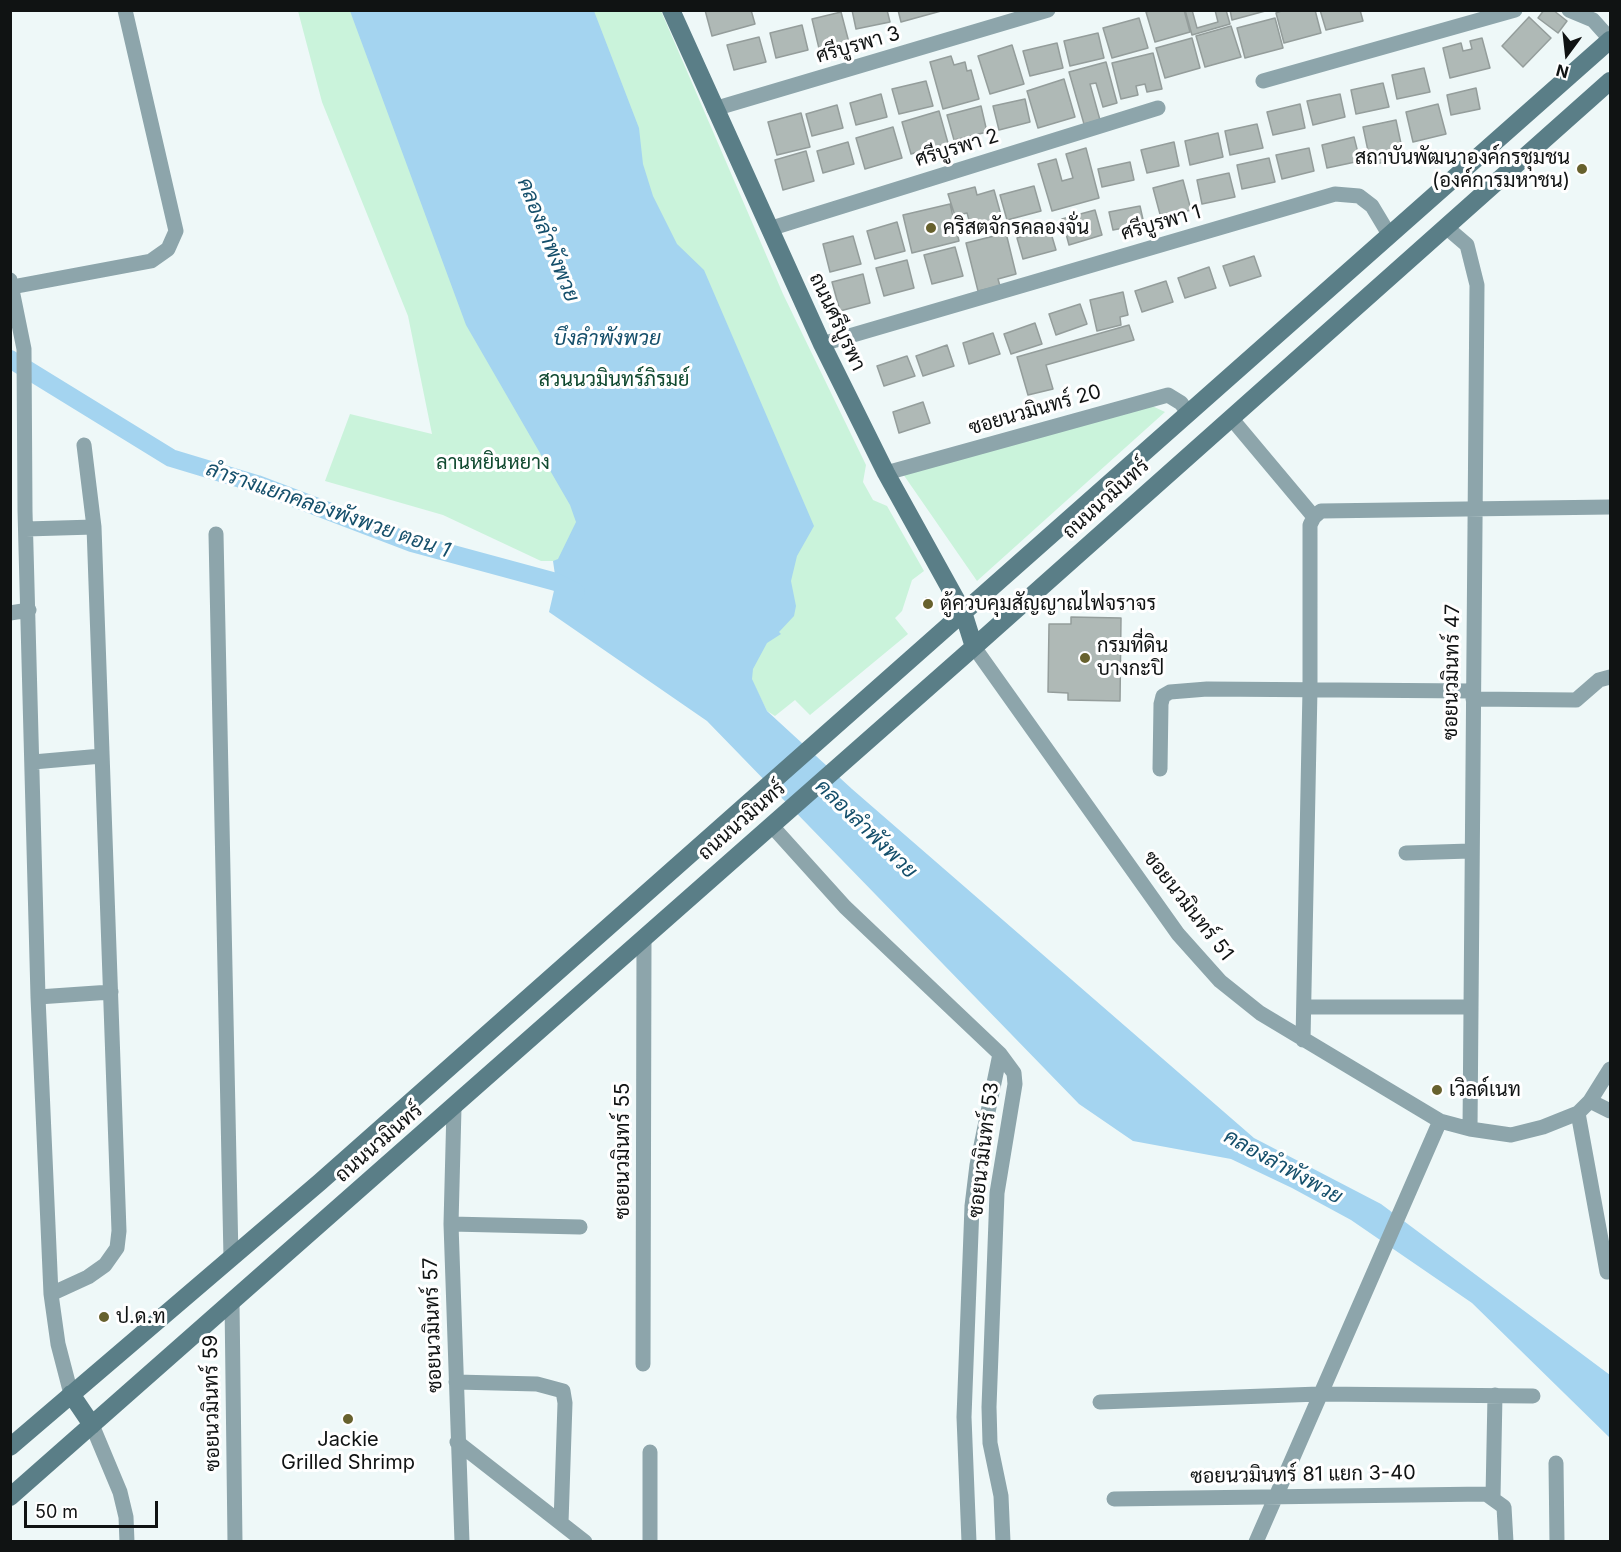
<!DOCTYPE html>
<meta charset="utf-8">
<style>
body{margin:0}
#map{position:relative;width:1621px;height:1552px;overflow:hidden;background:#eef8f8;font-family:Inter,sans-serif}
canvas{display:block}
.frame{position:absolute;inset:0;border:12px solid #101313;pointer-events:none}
.north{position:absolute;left:1537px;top:24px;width:60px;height:60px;-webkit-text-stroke:4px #fff;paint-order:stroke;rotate:195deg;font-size:16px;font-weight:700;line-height:24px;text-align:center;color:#101313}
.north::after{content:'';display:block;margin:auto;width:21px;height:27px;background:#101313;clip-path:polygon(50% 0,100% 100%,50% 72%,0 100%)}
.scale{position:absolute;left:24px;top:1501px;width:134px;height:27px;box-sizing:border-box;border:3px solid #101313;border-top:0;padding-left:8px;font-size:18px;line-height:21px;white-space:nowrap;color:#101313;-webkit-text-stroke:4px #fff;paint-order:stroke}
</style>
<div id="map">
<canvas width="1621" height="1552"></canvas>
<div class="frame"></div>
<div class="north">N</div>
<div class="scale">50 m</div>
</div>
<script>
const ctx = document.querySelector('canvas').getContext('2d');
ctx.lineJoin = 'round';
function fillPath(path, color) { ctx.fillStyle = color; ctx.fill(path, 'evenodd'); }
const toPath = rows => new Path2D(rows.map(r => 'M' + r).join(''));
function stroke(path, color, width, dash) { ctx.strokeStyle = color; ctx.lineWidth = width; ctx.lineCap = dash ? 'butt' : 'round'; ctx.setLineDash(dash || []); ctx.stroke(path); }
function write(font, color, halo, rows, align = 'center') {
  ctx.font = font + ' Inter,Sarabun,sans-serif'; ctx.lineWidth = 6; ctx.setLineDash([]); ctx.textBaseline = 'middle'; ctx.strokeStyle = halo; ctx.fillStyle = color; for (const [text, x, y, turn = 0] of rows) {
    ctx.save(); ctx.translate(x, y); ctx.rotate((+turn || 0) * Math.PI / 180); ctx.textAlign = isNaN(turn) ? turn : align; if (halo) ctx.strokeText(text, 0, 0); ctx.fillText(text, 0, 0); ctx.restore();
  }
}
fillPath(toPath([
 [298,11,661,11,783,294,866,465,863,482,873,500,887,506,924,571,912,580,902,611,895,618,908,634,810,715,795,700,775,716,767,711,751,679,553,561,541,561,443,515,325,481,350,414,432,434,408,316,322,102],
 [1150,405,1165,412,977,581,903,474]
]), '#caf3db');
fillPath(toPath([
 [350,11,594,11,639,128,643,164,653,196,677,244,704,270,814,526,797,556,791,581,796,606,794,616,779,632,781,634,767,643,753,669,752,679,767,711,852,789,1254,1138,1381,1204,1610,1375,1610,1438,1472,1303,1351,1220,1292,1188,1231,1159,1133,1141,1079,1104,707,721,549,612,556,582,553,561,558,559,576,522,570,505,466,325]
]), '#a4d4f0');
stroke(toPath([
 [10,359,171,458,257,484,412,543,556,582,576,592]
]), '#a4d4f0', 18);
const building = toPath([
 [705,10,751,10,755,24,712,36,705,10],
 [852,10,887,10,890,22,856,29,852,10],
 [898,10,941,10,941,11,901,22,898,10],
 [1152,10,1184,10,1190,32,1155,42,1146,12,1152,10],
 [1185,10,1226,10,1230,24,1192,35,1185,10],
 [1192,10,1215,10,1218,22,1197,28,1192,10],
 [1230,10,1269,10,1232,20,1230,10],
 [1284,10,1315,10,1321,33,1284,43,1276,13,1284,10],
 [1320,10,1360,10,1363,21,1326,30,1320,10],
 [1544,10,1553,10,1567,21,1558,33,1538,18,1544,10],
 [841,12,852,54,822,61,812,19,841,12],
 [1529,17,1551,38,1523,67,1502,46,1529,17],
 [1139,18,1148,48,1112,58,1103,28,1139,18],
 [1275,18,1283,48,1245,58,1237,28,1275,18],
 [802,25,808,50,776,58,770,33,802,25],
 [1231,26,1241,57,1205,67,1196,36,1231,26],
 [1098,33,1104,58,1070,66,1064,41,1098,33],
 [759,37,766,62,734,70,727,45,759,37],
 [1192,38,1200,68,1165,78,1156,48,1192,38],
 [1482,38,1490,68,1450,78,1443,48,1461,43,1463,51,1472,49,1470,41,1482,38],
 [1057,43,1063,68,1030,76,1023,51,1057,43],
 [1012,45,1024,84,990,94,978,56,1012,45],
 [1153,53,1162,89,1147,92,1145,84,1136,86,1138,95,1121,99,1112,63,1153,53],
 [951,56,954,65,965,62,967,71,971,70,979,99,943,109,930,62,951,56],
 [1106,62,1117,103,1103,107,1096,83,1090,84,1100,120,1084,124,1069,72,1106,62],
 [1424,68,1430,92,1397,99,1392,75,1424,68],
 [1064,79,1075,117,1038,128,1027,91,1064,79],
 [926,81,933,106,899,114,892,89,926,81],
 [1383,83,1389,107,1356,114,1351,90,1383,83],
 [1476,88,1480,109,1451,115,1447,95,1476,88],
 [881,94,887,117,856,125,850,103,881,94],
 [1340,94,1345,117,1313,125,1307,101,1340,94],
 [1025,99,1030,122,999,130,993,106,1025,99],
 [1300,104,1305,128,1273,135,1267,112,1300,104],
 [1438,104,1446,134,1413,142,1406,112,1438,104],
 [837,105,843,128,812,136,806,114,837,105],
 [981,106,987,132,954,140,947,115,981,106],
 [939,111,948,143,911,154,902,122,939,111],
 [801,113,810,147,777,155,768,122,801,113],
 [1396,120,1404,158,1371,165,1363,127,1396,120],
 [1257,124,1263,148,1230,155,1225,131,1257,124],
 [893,127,902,158,865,169,856,138,893,127],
 [1218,133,1223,157,1190,165,1185,141,1218,133],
 [1354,137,1360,161,1327,168,1322,145,1354,137],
 [848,142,854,164,823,173,817,151,848,142],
 [1174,142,1179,166,1147,173,1141,150,1174,142],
 [1086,148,1099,198,1052,211,1038,164,1056,159,1062,181,1073,178,1066,154,1086,148],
 [1309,148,1314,171,1282,179,1276,155,1309,148],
 [806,151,814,181,783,190,775,160,806,151],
 [1269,158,1275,182,1242,189,1237,165,1269,158],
 [1130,162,1134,180,1102,187,1098,169,1130,162],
 [1229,173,1235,197,1202,204,1197,180,1229,173],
 [1183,180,1191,210,1161,218,1153,188,1183,180],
 [1034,186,1041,211,1007,220,1000,195,1034,186],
 [975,187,977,195,994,190,1004,226,973,234,967,213,955,216,948,194,975,187],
 [950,204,959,241,912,253,903,215,950,204],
 [1140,206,1144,224,1113,230,1109,212,1140,206],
 [1095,210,1102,235,1069,245,1062,219,1095,210],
 [897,222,905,251,875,259,867,231,897,222],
 [1048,223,1056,250,1023,259,1017,238,1038,232,1036,226,1048,223],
 [1006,233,1016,274,998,279,1000,286,978,291,966,243,1006,233],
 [853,236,861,264,830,272,823,244,853,236],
 [955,247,963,276,932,284,924,255,955,247],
 [1254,256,1261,276,1230,286,1223,266,1254,256],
 [907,260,914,288,884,296,876,268,907,260],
 [1209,267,1216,288,1185,298,1178,278,1209,267],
 [863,274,870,303,840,311,832,282,863,274],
 [1166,281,1173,302,1142,312,1135,291,1166,281],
 [1123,292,1128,315,1120,317,1121,325,1097,331,1090,300,1123,292],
 [1080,304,1087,324,1056,335,1049,314,1080,304],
 [1035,323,1042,344,1011,354,1004,334,1035,323],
 [1129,325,1134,340,1046,365,1053,389,1028,395,1017,357,1129,325],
 [993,333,1000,354,969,364,963,343,993,333],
 [947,345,954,366,923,376,916,356,947,345],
 [907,356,915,376,884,386,877,366,907,356],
 [923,402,930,423,899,433,893,412,923,402],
 [926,598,933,601,931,609,923,607,926,598],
 [1071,617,1121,618,1120,701,1068,700,1068,693,1048,692,1049,624,1071,624,1071,617]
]);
fillPath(building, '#afb9b6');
stroke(building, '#949d9b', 1.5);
stroke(toPath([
 [1569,10,1593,20,1610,39],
 [1263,81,1515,10],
 [714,109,1048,10],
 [1446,227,1467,245,1477,285,1470,1129],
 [769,229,1158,108],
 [10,280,24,349,25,511,38,997,51,1294,58,1344,71,1394],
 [12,287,151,261,168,249,176,231,125,10],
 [822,344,1335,194,1359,196,1372,206,1390,236],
 [1231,418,1314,517],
 [886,473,1168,395,1181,403,1189,414],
 [26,529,94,527],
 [216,534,231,1258],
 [10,613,29,610],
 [974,647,1178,934,1220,981,1260,1013,1440,1121,1470,1129,1511,1135,1543,1127,1578,1113,1590,1101,1610,1069],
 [1473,699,1576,700,1599,680,1610,677],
 [33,762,102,756],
 [1160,769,1161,704,1163,696,1170,692,1207,689,1472,691],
 [771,825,845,907,1000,1054,1014,1073,1015,1084,997,1193,989,1407,990,1443,1001,1496,1003,1542],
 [1406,853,1470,851],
 [38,997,111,992],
 [1304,1007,1469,1007],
 [1303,1040,1310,689,1310,525,1314,517,1321,511,1610,507],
 [1590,1101,1610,1111],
 [454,1108,451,1224,462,1542],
 [1578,1113,1607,1272],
 [451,1224,580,1227],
 [51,1294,88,1277,105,1265,117,1248,119,1231,94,527,84,445],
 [232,1301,235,1542],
 [643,1364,644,938],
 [456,1382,537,1384,563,1391,565,1403,561,1523],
 [1100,1402,1319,1394,1533,1396],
 [92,1425,120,1492,126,1517,127,1542],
 [457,1442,585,1542],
 [1556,1463,1557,1542],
 [1493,1497,1495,1395],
 [1114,1499,1486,1494,1504,1507,1506,1542],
 [650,1542,650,1452],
 [969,1542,964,1417,972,1206,977,1165,1000,1054],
 [1256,1542,1440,1121]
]), '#8da5ab', 15);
stroke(toPath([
 [671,10,822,344,886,473,963,612,974,647],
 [71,1394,92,1425],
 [10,1447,320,1182,1610,40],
 [10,1497,974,647,1610,81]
]), '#5a7e87', 18);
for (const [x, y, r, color] of [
 [1582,169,6,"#67612d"],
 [931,228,6,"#67612d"],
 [928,604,6,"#67612d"],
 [1085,658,6,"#67612d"],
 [1437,1090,6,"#67612d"],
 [104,1317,6,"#67612d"],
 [348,1419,6,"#67612d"]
]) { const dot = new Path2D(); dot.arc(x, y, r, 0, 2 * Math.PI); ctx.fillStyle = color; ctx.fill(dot); stroke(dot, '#fff', 2); }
write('20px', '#101313', '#fff', [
 ["ศรีบูรพา 3",858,45,-16],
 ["ศรีบูรพา 2",957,148,-17],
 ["ศรีบูรพา 1",1161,223,-16],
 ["ถนนศรีบูรพา",837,322,65],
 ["ซอยนวมินทร์ 20",1035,410,-16],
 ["ถนนนวมินทร์",1106,499,-42],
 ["ซอยนวมินทร์ 47",1452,672,-89],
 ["ถนนนวมินทร์",742,821,-41],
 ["ซอยนวมินทร์ 51",1188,906,52],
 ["ถนนนวมินทร์",379,1143,-41],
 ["ซอยนวมินทร์ 53",984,1150,-83],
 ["ซอยนวมินทร์ 55",623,1151,-90],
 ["ซอยนวมินทร์ 57",433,1325,-92],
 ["ซอยนวมินทร์ 59",212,1403,-91],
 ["ซอยนวมินทร์ 81 แยก 3-40",1303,1475,-1]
]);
write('20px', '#101313', '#fff', [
 ["สถาบันพัฒนาองค์กรชุมชน",1570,158,"right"],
 ["(องค์การมหาชน)",1570,181,"right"],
 ["คริสตจักรคลองจั่น",943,228],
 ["ตู้ควบคุมสัญญาณไฟจราจร",940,604],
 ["กรมที่ดิน",1097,646],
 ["บางกะปิ",1097,669],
 ["เวิลด์เนท",1449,1090],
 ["ป.ด.ท",116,1317],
 ["Jackie",348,1440,"center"],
 ["Grilled Shrimp",348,1463,"center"]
], 'left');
write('20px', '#104a30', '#fff', [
 ["สวนนวมินทร์ภิรมย์",614,380],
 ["ลานหยินหยาง",493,463]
]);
write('italic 21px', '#154f6b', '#fff', [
 ["คลองลำพังพวย",548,240,68],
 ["บึงลำพังพวย",607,339],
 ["ลำรางแยกคลองพังพวย ตอน 1",328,510,19],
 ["คลองลำพังพวย",866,829,44],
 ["คลองลำพังพวย",1283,1167,29]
]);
</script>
